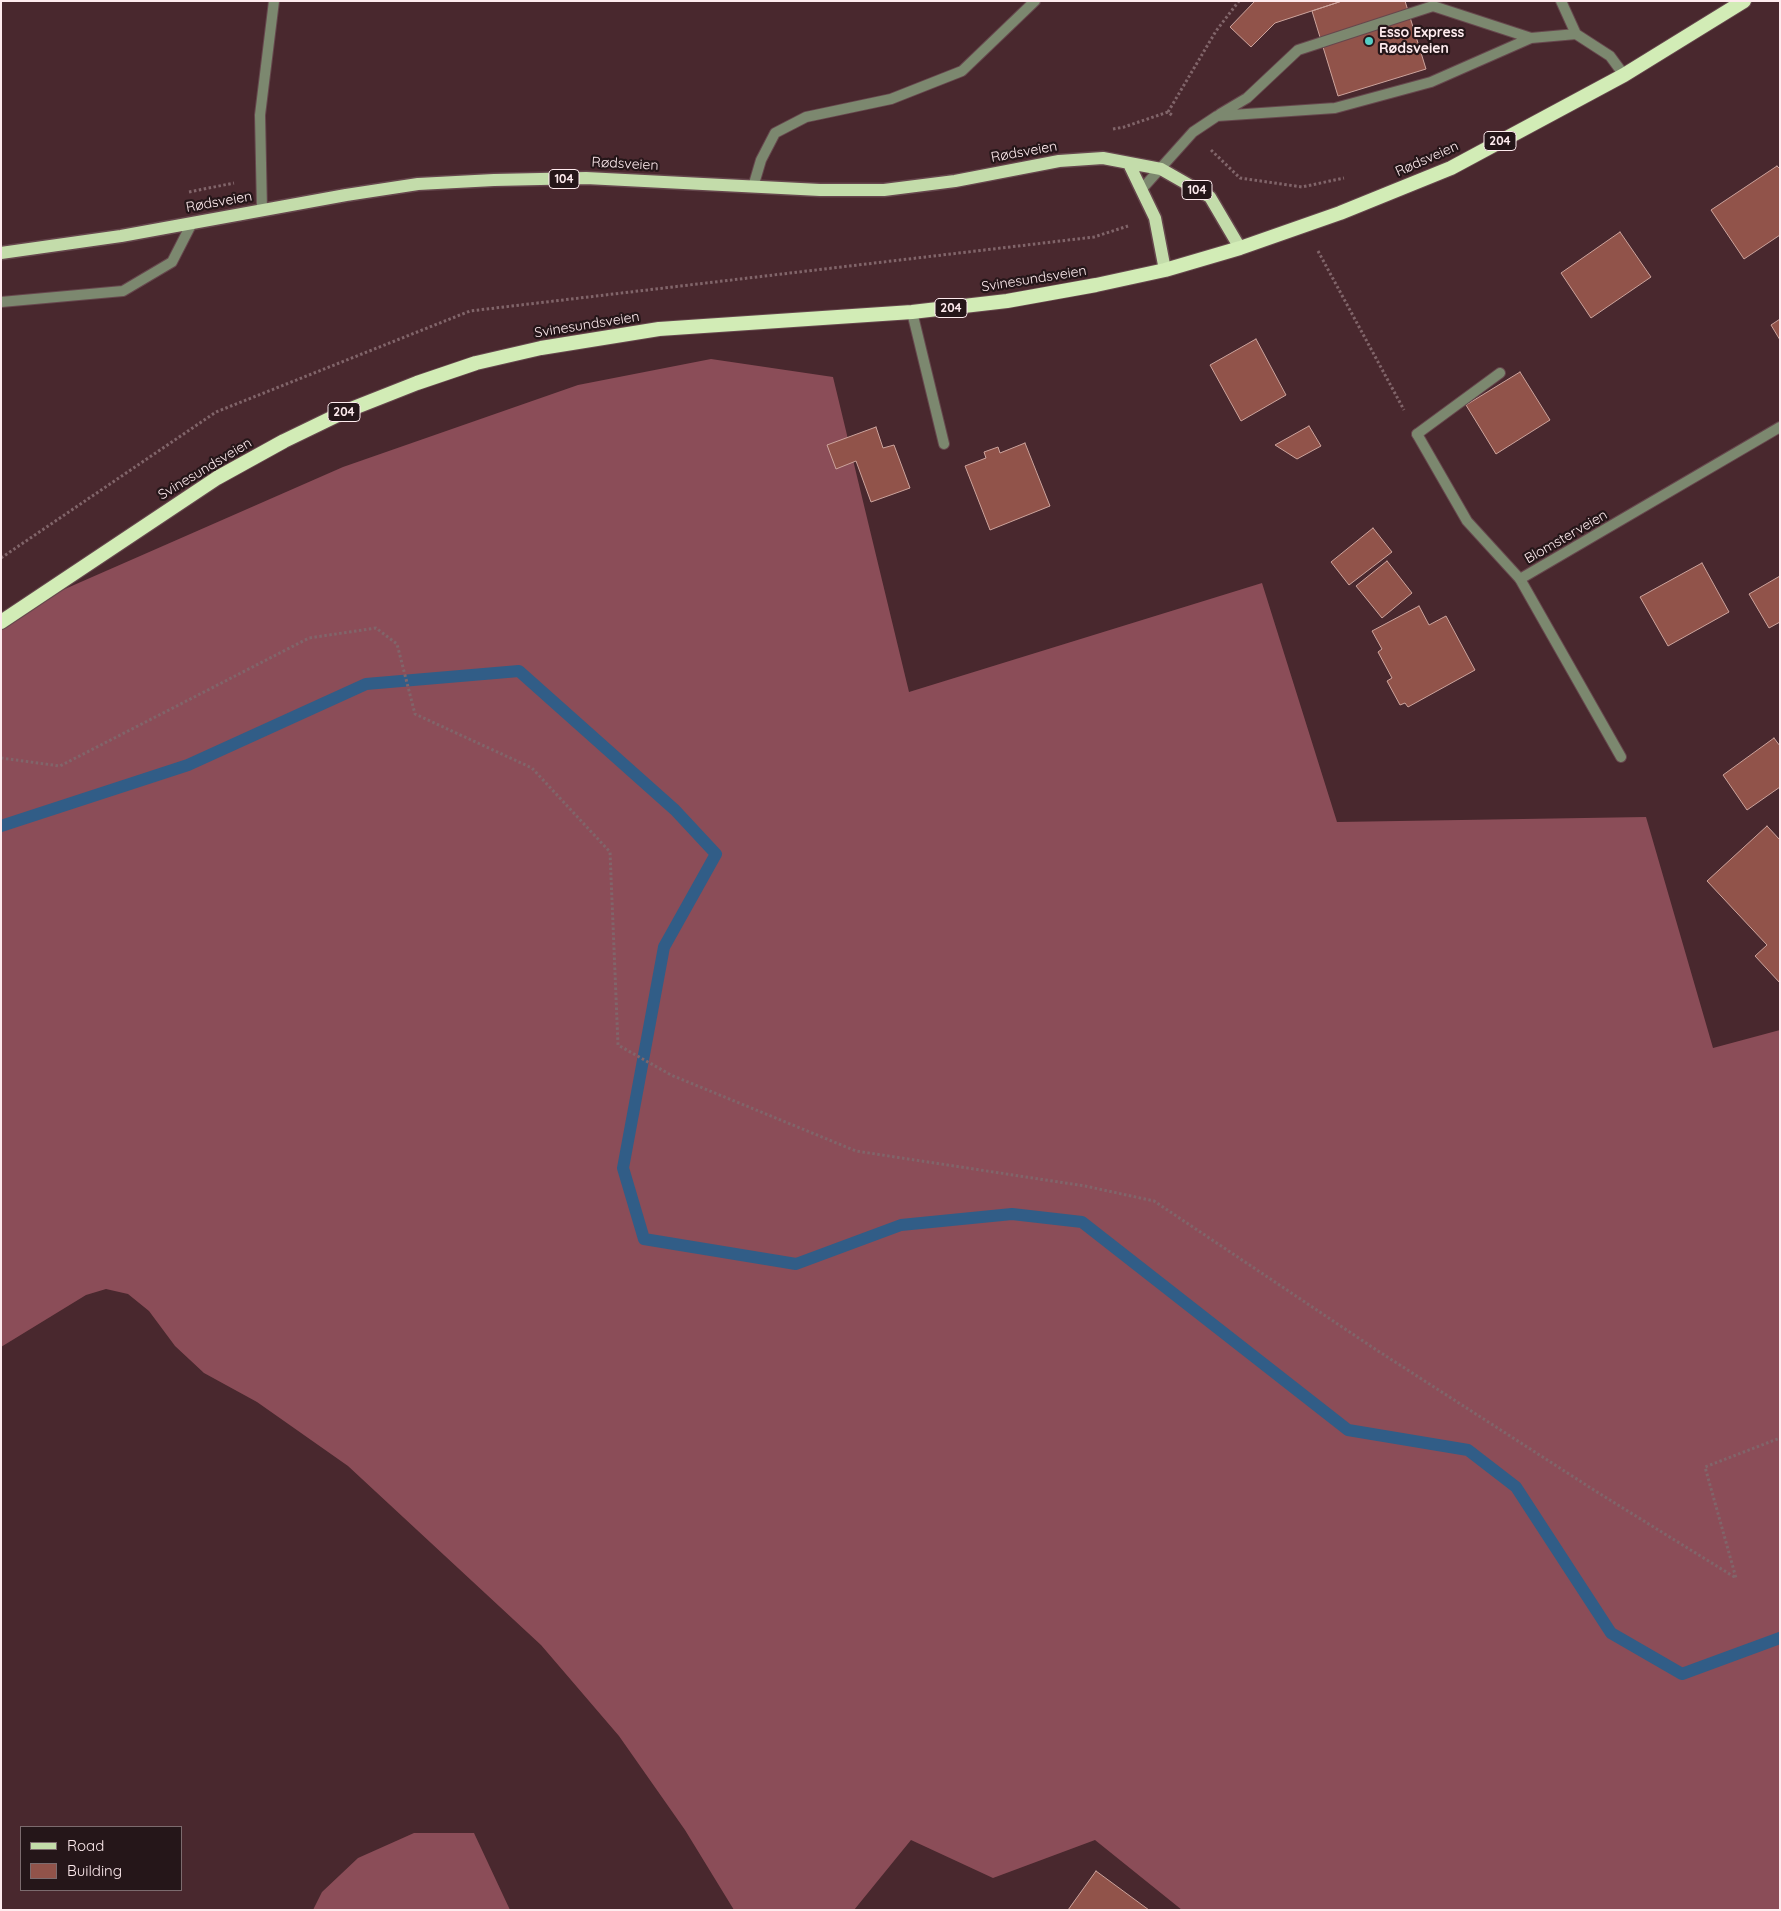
<!DOCTYPE html>
<meta charset="utf-8">
<style>
body{margin:0}
#map{position:relative;width:1781px;height:1911px;overflow:hidden;background:#49282e;font-family:Quicksand,sans-serif}
canvas{display:block}
.frame{position:absolute;inset:0;border:2px solid #feebee;pointer-events:none}
.legend{position:absolute;left:20px;top:1826px;width:162px;height:65px;box-sizing:border-box;background:#251619;border:1px solid #7c6b6e;margin:0;padding:6px 9px;list-style:none;font-size:15px;color:#feebee}
.legend li{display:flex;align-items:center;gap:10px;height:25px}
.legend b{width:25px;border:1px solid #7c6b6e}
</style>
<div id="map">
<canvas width="1781" height="1911"></canvas>
<div class="frame"></div>
<ul class="legend">
<li><b style="height:6px;background:#c3dcaa"></b>Road</li>
<li><b style="height:14px;background:#91534a"></b>Building</li>
</ul>
</div>
<script>
const ctx = document.querySelector('canvas').getContext('2d');
ctx.lineJoin = 'round';
function fillPath(path, color) { ctx.fillStyle = color; ctx.fill(path, 'evenodd'); }
const toPath = rows => new Path2D(rows.map(r => 'M' + r).join(''));
function stroke(path, color, width, dash) { ctx.strokeStyle = color; ctx.lineWidth = width; ctx.lineCap = dash ? 'butt' : 'round'; ctx.setLineDash(dash || []); ctx.stroke(path); }
function write(font, color, halo, rows, align = 'center') {
  ctx.font = font + ' Quicksand,sans-serif'; ctx.lineWidth = 4.5; ctx.setLineDash([]); ctx.textBaseline = 'middle'; ctx.strokeStyle = halo; ctx.fillStyle = color; for (const [text, x, y, turn = 0] of rows) {
    ctx.save(); ctx.translate(x, y); ctx.rotate((+turn || 0) * Math.PI / 180); ctx.textAlign = isNaN(turn) ? turn : align; if (halo) ctx.strokeText(text, 0, 0); ctx.fillText(text, 0, 0); ctx.restore();
  }
}
fillPath(toPath([
 [711,359,833,377,909,692,1262,583,1337,822,1646,817,1713,1048,1780,1030,1780,1910,1182,1910,1095,1840,993,1878,911,1840,854,1910,734,1910,685,1830,619,1736,541,1645,348,1466,257,1402,204,1373,175,1346,149,1311,128,1294,106,1289,86,1295,1,1347,1,617,343,467,578,385],
 [414,1833,474,1833,510,1910,313,1910,322,1892,358,1858]
]), '#8b4d58');
stroke(toPath([
 [1,826,188,765,366,684,519,671,675,810,716,854,664,947,623,1168,644,1239,796,1264,901,1225,1012,1214,1082,1222,1348,1430,1468,1450,1516,1487,1611,1633,1682,1674,1780,1638]
]), '#315d87', 12);
const building = toPath([
 [1255,1,1342,1,1275,23,1251,47,1230,27,1255,1],
 [1342,1,1405,1,1426,69,1338,96,1312,11,1342,1],
 [1777,166,1780,169,1780,235,1744,259,1711,210,1777,166],
 [1620,232,1651,277,1591,318,1561,273,1620,232],
 [1780,319,1780,340,1771,325,1780,319],
 [1256,339,1286,395,1241,421,1210,365,1256,339],
 [1520,372,1550,420,1496,454,1466,405,1520,372],
 [1309,426,1321,446,1297,459,1275,445,1309,426],
 [876,427,883,448,894,445,910,488,871,502,856,461,836,469,827,445,876,427],
 [1025,443,1050,506,990,530,965,466,986,458,984,452,998,447,1000,453,1025,443],
 [1373,528,1392,552,1349,585,1331,562,1373,528],
 [1387,561,1412,593,1382,618,1356,586,1387,561],
 [1702,563,1729,612,1668,646,1640,597,1702,563],
 [1780,576,1780,622,1769,628,1749,594,1780,576],
 [1419,606,1429,625,1446,616,1475,670,1408,707,1405,703,1400,705,1387,681,1392,678,1378,652,1382,649,1372,631,1419,606],
 [1774,738,1780,746,1780,787,1747,810,1723,775,1774,738],
 [1767,826,1780,840,1780,983,1755,956,1767,945,1707,881,1767,826],
 [1096,1871,1149,1910,1068,1910,1096,1871]
]);
fillPath(building, '#91534a');
stroke(building, '#cda49d', 1);
const service = toPath([
 [1561,1,1576,34],
 [1220,114,1247,98,1298,50,1433,6,1531,38],
 [753,187,761,160,775,133,806,117,891,99,962,71,1035,1],
 [1141,190,1193,132,1217,116,1335,108,1431,82,1531,38,1576,34,1610,56,1624,75],
 [262,211,260,115,274,1],
 [1,302,123,291,172,262,192,223],
 [912,312,944,444],
 [1417,434,1500,373],
 [1520,579,1621,757]
]);
const minor = toPath([
 [1417,434,1467,521,1520,579,1780,427]
]);
const primary = toPath([
 [1129,164,1155,218,1165,270],
 [1,253,121,236,346,195,418,184,494,180,586,178,820,190,884,190,955,181,1059,161,1103,158,1161,169,1210,197,1240,248]
]);
const trunk = toPath([
 [1,622,217,478,284,441,346,411,417,383,476,363,541,348,659,329,912,312,1007,301,1096,285,1165,270,1240,248,1340,213,1451,168,1624,75,1744,1]
]);
stroke(service, '#66474d', 12);
stroke(minor, '#66474d', 12);
stroke(primary, '#66474d', 15);
stroke(trunk, '#66474d', 16);
stroke(toPath([
 [1168,112,1216,31,1239,1],
 [1113,129,1124,127,1168,112,1173,116],
 [1211,150,1240,178,1302,187,1344,178],
 [189,192,234,183],
 [1318,251,1404,410],
 [1,558,216,412,470,311,1094,237,1128,226],
 [1,758,60,766,309,638,376,628,397,644,415,714,532,768,610,852,618,1045,671,1075,856,1151,1085,1186,1154,1201,1375,1349,1597,1492,1736,1578,1705,1467,1780,1438]
]), '#81656a', 3, [2.5, 2.5]);
stroke(service, '#7c886f', 10);
stroke(minor, '#7c886f', 10);
stroke(primary, '#c3dcaa', 12);
stroke(trunk, '#d2ecb6', 14);
for (const [x, y, r, color] of [
 [1369,41,5,"#55cec5"]
]) { const dot = new Path2D(); dot.arc(x, y, r, 0, 2 * Math.PI); ctx.fillStyle = color; ctx.fill(dot); stroke(dot, '#251619', 2); }
for (const [x, y, w] of [
 [1500,141,32],
 [564,179,30],
 [1197,190,30],
 [951,308,32],
 [344,412,32]
]) { const box = new Path2D(); box.roundRect(x - w / 2, y - 9.5, w, 19, 4); ctx.fillStyle = '#251619'; ctx.fill(box); stroke(box, '#feebee', 1); }
write('bold 12px', '#feebee', null, [
 ["204",1500,141],
 ["104",564,179],
 ["104",1197,190],
 ["204",951,308],
 ["204",344,412]
]);
write('bold 14px', '#feebee', '#251619', [
 ["Esso Express",1379,33],
 ["Rødsveien",1379,49]
], 'left');
write('14px', '#feebee', '#251619', [
 ["Rødsveien",1024,152,-10],
 ["Rødsveien",1427,159,-24],
 ["Rødsveien",625,164,3],
 ["Rødsveien",219,202,-10],
 ["Svinesundsveien",1034,279,-9],
 ["Svinesundsveien",587,325,-9],
 ["Svinesundsveien",205,469,-31],
 ["Blomsterveien",1566,537,-30]
]);
</script>
